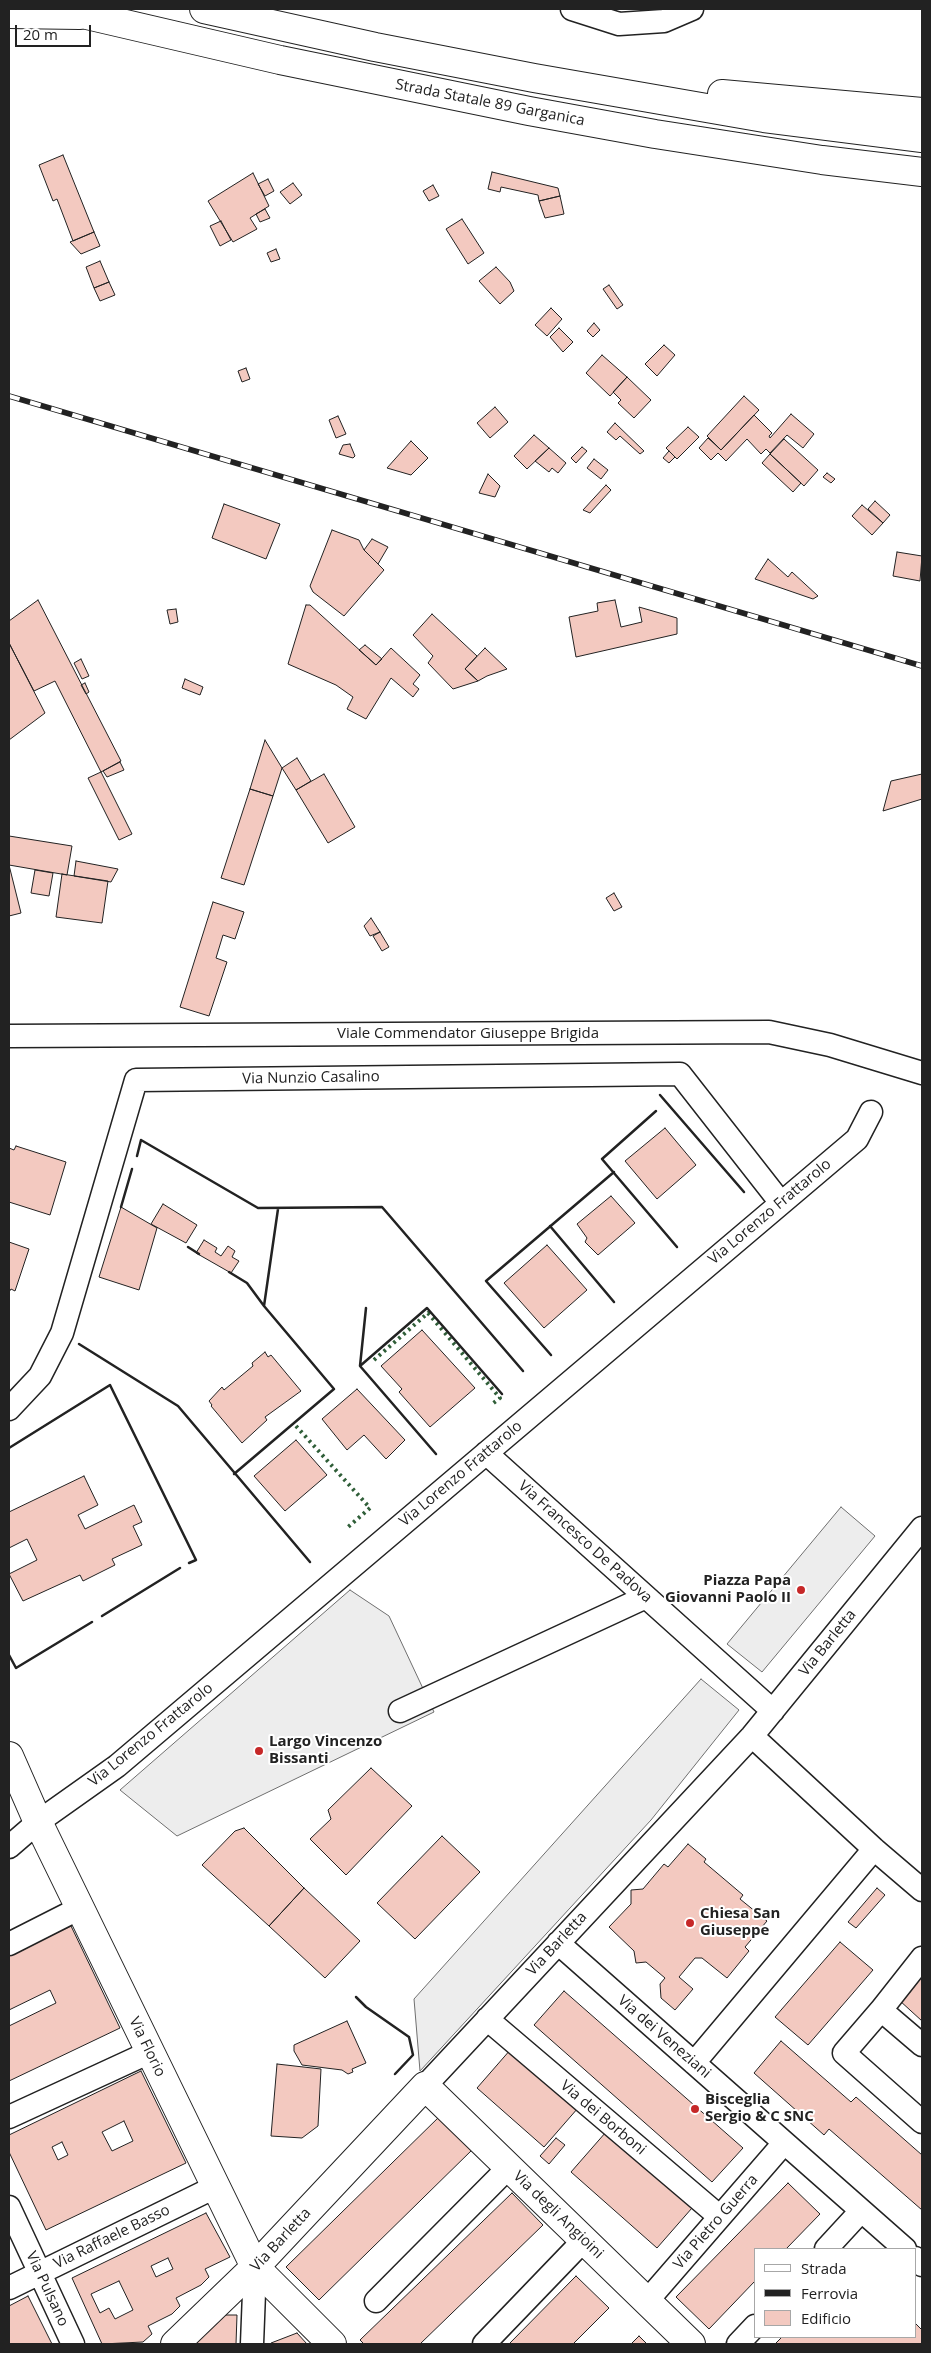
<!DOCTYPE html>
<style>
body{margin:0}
#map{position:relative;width:931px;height:2353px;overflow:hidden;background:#fff;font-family:"Open Sans",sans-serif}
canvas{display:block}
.frame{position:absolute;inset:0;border:10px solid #222;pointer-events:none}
.legend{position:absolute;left:754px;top:2248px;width:162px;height:90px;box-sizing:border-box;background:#fff;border:1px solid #a7a7a7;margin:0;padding:6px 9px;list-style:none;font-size:15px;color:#222}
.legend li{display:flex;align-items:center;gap:10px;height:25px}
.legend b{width:25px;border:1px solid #a7a7a7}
.scale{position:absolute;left:15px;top:25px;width:76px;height:22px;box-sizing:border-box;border:2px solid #222;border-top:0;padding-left:6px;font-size:15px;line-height:18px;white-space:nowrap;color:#222;-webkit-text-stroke:4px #fff;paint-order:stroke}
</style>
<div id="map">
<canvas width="931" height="2353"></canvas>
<div class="frame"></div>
<ul class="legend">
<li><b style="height:6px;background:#fff"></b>Strada</li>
<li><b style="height:6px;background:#222"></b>Ferrovia</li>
<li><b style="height:14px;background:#f3c9c0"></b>Edificio</li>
</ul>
<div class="scale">20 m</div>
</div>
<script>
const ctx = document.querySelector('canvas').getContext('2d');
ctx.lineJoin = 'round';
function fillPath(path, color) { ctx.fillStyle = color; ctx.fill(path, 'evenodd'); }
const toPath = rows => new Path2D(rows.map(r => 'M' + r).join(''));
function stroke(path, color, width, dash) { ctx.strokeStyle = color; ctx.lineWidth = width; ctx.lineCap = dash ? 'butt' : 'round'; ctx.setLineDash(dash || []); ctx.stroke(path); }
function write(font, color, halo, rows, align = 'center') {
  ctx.font = font + ' "Open Sans",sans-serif'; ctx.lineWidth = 4; ctx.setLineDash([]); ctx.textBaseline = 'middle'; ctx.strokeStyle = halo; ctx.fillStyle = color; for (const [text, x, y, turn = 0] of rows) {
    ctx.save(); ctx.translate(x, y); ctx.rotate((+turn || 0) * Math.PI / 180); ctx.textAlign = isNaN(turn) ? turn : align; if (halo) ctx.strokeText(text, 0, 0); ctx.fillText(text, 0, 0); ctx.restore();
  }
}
const parking = toPath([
 [841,1507,875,1536,762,1672,727,1644,841,1507],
 [350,1590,389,1616,434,1712,177,1836,120,1790,350,1590],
 [701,1679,739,1710,651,1820,420,2071,414,1999,701,1679]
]);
fillPath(parking, '#ededed');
stroke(parking, '#6f6f6f', 1);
const building = toPath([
 [63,155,94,232,73,241,57,199,53,201,39,165,63,155],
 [492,172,558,188,560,196,539,201,538,195,501,187,500,192,488,189,492,172],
 [253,173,269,206,250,218,257,229,233,242,208,201,253,173],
 [268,179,274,191,265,196,258,184,268,179],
 [293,183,302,195,290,204,280,192,293,183],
 [433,185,439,196,429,201,423,191,433,185],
 [560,196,564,214,545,218,539,201,560,196],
 [265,209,270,218,260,222,256,214,265,209],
 [462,219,484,253,468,264,446,229,462,219],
 [221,221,231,240,220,246,210,226,221,221],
 [94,232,100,246,81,254,70,242,94,232],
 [276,249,280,259,271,262,267,253,276,249],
 [100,261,109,282,94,288,86,267,100,261],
 [496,267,510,282,514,291,500,304,479,281,496,267],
 [109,282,115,295,100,301,94,288,109,282],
 [609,285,623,305,617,309,603,289,609,285],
 [551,308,562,319,547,336,535,325,551,308],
 [594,323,600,330,593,337,587,331,594,323],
 [559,328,573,342,563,352,550,337,559,328],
 [664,345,675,355,657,376,645,364,664,345],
 [602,355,627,377,610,396,586,373,602,355],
 [246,368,250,379,242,382,238,371,246,368],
 [627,377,651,400,634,418,618,403,621,400,613,392,627,377],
 [744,396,759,410,721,450,707,436,744,396],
 [495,407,508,422,490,438,477,423,495,407],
 [791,414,814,434,803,448,787,435,770,453,766,449,761,454,747,439,726,461,718,453,711,460,699,448,708,438,721,450,754,415,772,433,769,436,770,438,791,414],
 [338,416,346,434,336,438,329,420,338,416],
 [615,423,644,451,640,454,620,436,616,440,607,432,615,423],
 [688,427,699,437,677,459,666,448,688,427],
 [534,435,549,448,527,469,514,456,534,435],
 [784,439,818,470,804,486,770,454,784,439],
 [411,441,428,458,411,475,387,468,411,441],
 [350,444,355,456,353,458,339,454,343,445,350,444],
 [582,447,587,451,576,463,571,458,582,447],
 [549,448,566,463,558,473,552,468,549,472,535,461,549,448],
 [669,451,675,457,669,463,663,458,669,451],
 [770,454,801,483,793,492,762,463,770,454],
 [594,459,608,470,601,479,587,468,594,459],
 [827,473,835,479,831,483,823,477,827,473],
 [488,474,500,486,495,497,479,493,488,474],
 [606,485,611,490,590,513,583,510,606,485],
 [875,501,890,515,883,523,868,509,875,501],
 [224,504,280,524,266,559,212,538,224,504],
 [862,505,883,523,872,535,852,516,862,505],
 [332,530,359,540,364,550,384,570,344,616,313,592,310,586,332,530],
 [372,539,388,547,378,564,364,550,372,539],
 [897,552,922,556,920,581,893,576,897,552],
 [768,559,788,577,792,572,818,596,813,599,755,579,768,559],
 [38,600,121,761,101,772,55,681,34,691,9,643,9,621,38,600],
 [615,600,621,627,642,622,639,607,677,618,677,634,576,657,569,617,598,611,597,603,615,600],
 [306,605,310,605,376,665,391,648,420,675,413,684,419,689,413,697,391,678,366,719,347,709,353,697,336,685,288,664,306,605],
 [176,609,178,622,170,624,167,610,176,609],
 [432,614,477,656,465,669,478,681,453,689,428,663,433,656,413,635,432,614],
 [9,643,45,713,9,740,9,643],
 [365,645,382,659,376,665,359,650,365,645],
 [485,648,507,669,487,676,478,681,465,669,485,648],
 [81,659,89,676,82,679,74,663,81,659],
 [185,679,203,687,200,695,182,688,185,679],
 [85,683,89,692,86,694,81,685,85,683],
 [265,740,282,768,273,796,250,789,265,740],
 [297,758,311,781,296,790,282,768,297,758],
 [120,762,124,770,107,777,103,771,120,762],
 [101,772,132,834,119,840,88,778,101,772],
 [324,774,355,827,328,843,296,790,324,774],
 [922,774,922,799,883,811,891,781,922,774],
 [250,789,273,796,244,885,221,878,250,789],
 [9,836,72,846,67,875,9,865,9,836],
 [76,861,118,869,111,882,74,876,76,861],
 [9,865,21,913,9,916,9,865],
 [35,870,53,873,49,896,31,893,35,870],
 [62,874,108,881,102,923,56,917,62,874],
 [614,893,622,907,614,911,606,898,614,893],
 [213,902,244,912,235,939,223,935,216,958,227,962,209,1016,180,1007,213,902],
 [371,918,380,932,370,936,364,926,371,918],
 [380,932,389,947,382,951,373,936,380,932],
 [665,1128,696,1165,657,1199,625,1161,665,1128],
 [16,1146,66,1162,50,1215,9,1202,9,1148,14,1150,16,1146],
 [611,1196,635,1223,598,1255,585,1242,587,1238,577,1224,611,1196],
 [163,1204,197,1225,186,1243,151,1224,163,1204],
 [121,1207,157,1228,139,1290,99,1277,121,1207],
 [204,1240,217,1248,215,1252,221,1256,228,1246,235,1251,232,1257,239,1261,231,1273,196,1253,204,1240],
 [9,1242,29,1249,15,1291,11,1289,9,1292,9,1242],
 [547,1245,587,1290,544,1328,504,1283,547,1245],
 [422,1330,475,1388,430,1427,399,1392,402,1389,381,1366,422,1330],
 [265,1352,268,1357,271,1355,301,1391,265,1417,267,1420,242,1443,211,1406,212,1405,209,1401,222,1387,224,1390,253,1366,252,1363,265,1352],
 [357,1389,405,1440,386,1459,364,1435,347,1450,322,1419,357,1389],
 [296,1440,327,1475,285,1511,254,1476,296,1440],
 [84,1476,98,1505,78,1515,85,1529,134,1505,142,1522,133,1526,142,1545,112,1559,115,1565,83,1581,80,1575,23,1601,9,1574,37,1560,27,1539,9,1548,9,1512,84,1476],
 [371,1768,412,1806,346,1875,310,1839,331,1819,328,1810,371,1768],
 [244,1828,304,1888,269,1926,202,1865,235,1831,244,1828],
 [442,1836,480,1872,415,1939,377,1903,442,1836],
 [688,1844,706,1859,704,1862,743,1895,740,1899,767,1921,745,1947,749,1951,727,1978,702,1958,695,1958,679,1977,693,1989,675,2010,661,1998,660,1984,665,1978,646,1962,636,1963,634,1951,609,1927,631,1904,631,1890,643,1889,664,1864,668,1867,688,1844],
 [304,1888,360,1941,325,1978,269,1926,304,1888],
 [877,1888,885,1895,856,1928,848,1922,877,1888],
 [71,1926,120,2028,9,2081,9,2026,56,2003,50,1990,9,2010,9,1956,71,1926],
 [840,1942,873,1970,808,2045,775,2017,840,1942],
 [922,1975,922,2021,899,2000,922,1975],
 [564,1991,743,2148,712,2182,534,2025,564,1991],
 [347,2021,366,2063,352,2069,353,2072,348,2074,342,2070,302,2065,294,2051,294,2045,347,2021],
 [781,2041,851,2102,856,2097,922,2155,922,2210,829,2129,824,2135,754,2073,781,2041],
 [511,2049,578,2108,544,2147,477,2088,511,2049],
 [277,2064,321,2069,318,2126,302,2138,271,2136,277,2064],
 [141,2071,186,2163,46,2230,9,2152,9,2135,141,2071],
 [124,2121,133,2141,112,2151,102,2132,124,2121],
 [62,2142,68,2155,58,2160,52,2147,62,2142],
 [441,2115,474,2148,319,2300,286,2267,441,2115],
 [606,2132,692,2208,657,2248,571,2172,606,2132],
 [556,2138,565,2145,549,2164,540,2156,556,2138],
 [788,2183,820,2214,786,2249,755,2249,755,2281,709,2329,676,2297,788,2183],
 [512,2193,543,2225,420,2344,364,2344,360,2340,512,2193],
 [206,2213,230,2257,205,2269,209,2277,201,2285,176,2298,180,2306,172,2314,148,2326,152,2334,143,2342,102,2344,72,2278,206,2213],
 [168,2258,173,2269,156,2277,151,2266,168,2258],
 [119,2281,133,2310,115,2319,109,2308,100,2313,91,2294,119,2281],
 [576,2276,609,2308,573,2344,509,2344,576,2276],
 [28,2296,52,2344,9,2344,9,2306,28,2296],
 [209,2315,237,2315,236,2344,190,2344,209,2315],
 [915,2323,922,2330,922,2344,775,2344,782,2337,915,2337,915,2323],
 [297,2333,307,2344,271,2344,271,2343,297,2333],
 [639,2336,647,2344,631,2344,639,2336]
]);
fillPath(building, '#f3c9c0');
stroke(building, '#222', 1);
const minor = toPath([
 [572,9,619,24,664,21,692,9],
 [9,1036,769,1032,830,1045,922,1073],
 [9,1409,40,1376,62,1333,136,1080,680,1074,781,1203],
 [486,1453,773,1711],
 [400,1711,646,1597],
 [752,1736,874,1849,922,1890],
 [9,1847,38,1822,117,1766,857,1139,871,1112],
 [558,1943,905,2249],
 [9,1944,80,1908],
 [881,2010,922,1958],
 [487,2019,720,2217],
 [922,2045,881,2010,844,2053,922,2122],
 [694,2063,874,1849],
 [425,2086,752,1736,922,1528],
 [9,2117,150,2052],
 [9,2207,73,2344],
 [826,2249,861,2211],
 [915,2258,922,2265],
 [9,2288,215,2187],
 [376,2301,509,2167],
 [647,2301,784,2143],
 [252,2344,255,2267],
 [484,2344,584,2240],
 [738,2344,755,2326]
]);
const tertiary = toPath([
 [9,1756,38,1822,255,2267,332,2344],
 [175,2344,255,2267,425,2086,691,2344]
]);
const trunk = toPath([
 [61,9,280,60,529,111,655,134,822,160,922,172],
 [204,9,375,47,534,78,764,118,922,138],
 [9,14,80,15],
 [722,94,922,112]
]);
stroke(minor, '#222', 25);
stroke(tertiary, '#222', 30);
stroke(trunk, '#222', 30);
stroke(minor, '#fff', 22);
stroke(tertiary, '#fff', 28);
stroke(trunk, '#fff', 28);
const rail = toPath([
 [9,396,922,666]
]);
stroke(rail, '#222', 5.5);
stroke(rail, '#fff', 4, [11]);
stroke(toPath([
 [374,1360,428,1313,500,1398,492,1404],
 [296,1426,370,1508,348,1527]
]), '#2f5e38', 4, [2.5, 4]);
stroke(toPath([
 [660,1095,744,1192],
 [656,1111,602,1159,677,1247],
 [137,1156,141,1140,258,1208,382,1207,523,1371],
 [121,1207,132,1169],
 [550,1226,614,1302],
 [188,1247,199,1254],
 [229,1272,247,1283,264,1306,278,1209],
 [366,1308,360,1366,436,1454],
 [79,1344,178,1406,310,1562],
 [551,1355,486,1281,614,1172],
 [360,1366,427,1308,502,1394],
 [9,1448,110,1385,196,1560,189,1563],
 [234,1474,334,1389,264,1306],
 [102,1616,180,1568],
 [9,1655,16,1668,92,1622],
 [356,1997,366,2007,409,2037,413,2055,395,2074]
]), '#222', 2.5);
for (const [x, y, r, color] of [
 [801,1590,5,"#c62828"],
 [259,1751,5,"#c62828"],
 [690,1923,5,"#c62828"],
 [695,2109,5,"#c62828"]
]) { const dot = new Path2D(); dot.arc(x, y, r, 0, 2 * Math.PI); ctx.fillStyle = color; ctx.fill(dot); stroke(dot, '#fff', 2); }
write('15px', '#222', '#fff', [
 ["Strada Statale 89 Garganica",490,103,11],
 ["Viale Commendator Giuseppe Brigida",468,1034],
 ["Via Nunzio Casalino",311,1078,-1],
 ["Via Lorenzo Frattarolo",770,1212,-40],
 ["Via Lorenzo Frattarolo",461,1474,-40],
 ["Via Francesco De Padova",585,1542,42],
 ["Via Barletta",828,1643,-51],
 ["Via Lorenzo Frattarolo",151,1735,-39],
 ["Via Barletta",557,1944,-47],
 ["Via dei Veneziani",664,2037,41],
 ["Via Florio",147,2047,64],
 ["Via dei Borboni",603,2118,40],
 ["Via degli Angioini",558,2215,44],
 ["Via Pietro Guerra",716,2222,-49],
 ["Via Raffaele Basso",112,2237,-26],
 ["Via Barletta",281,2240,-47],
 ["Via Pulsano",47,2289,65]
]);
write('bold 15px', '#222', '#fff', [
 ["Piazza Papa",791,1581,"right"],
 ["Giovanni Paolo II",791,1598,"right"],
 ["Largo Vincenzo",269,1742],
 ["Bissanti",269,1759],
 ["Chiesa San",700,1914],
 ["Giuseppe",700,1931],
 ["Bisceglia",705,2100],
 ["Sergio & C SNC",705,2117]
], 'left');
</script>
